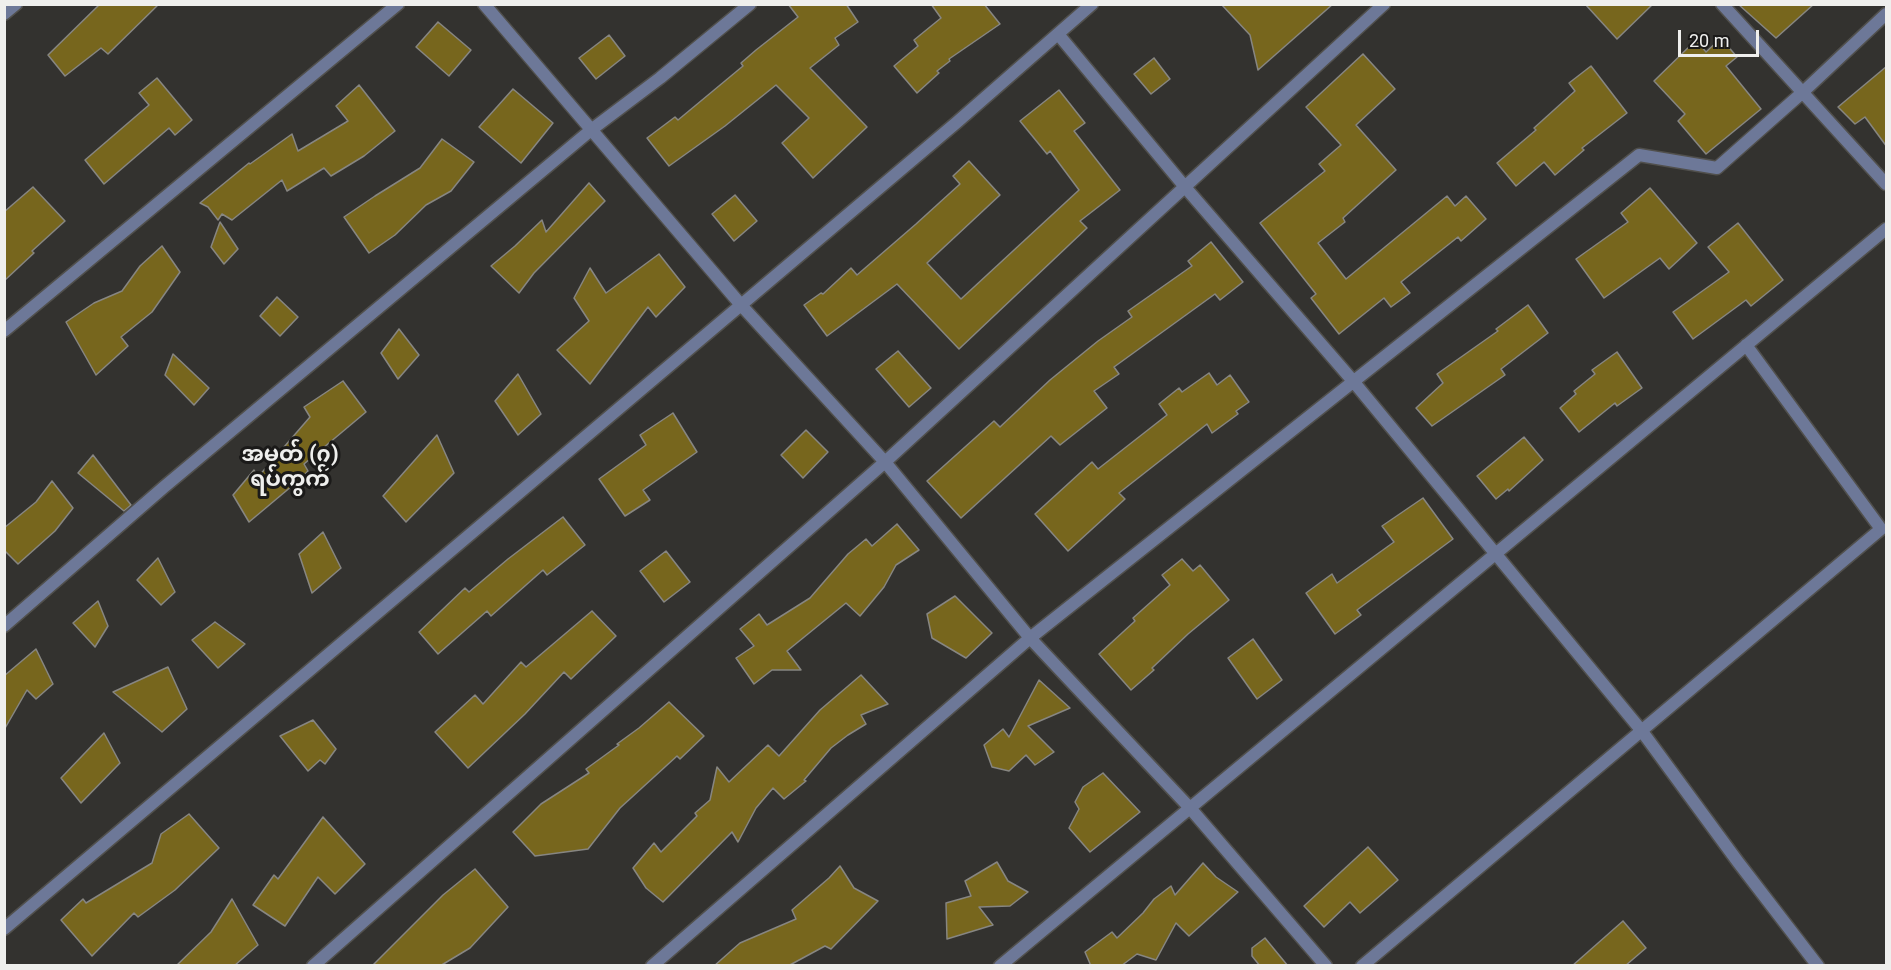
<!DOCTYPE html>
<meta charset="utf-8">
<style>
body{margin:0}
#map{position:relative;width:1891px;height:970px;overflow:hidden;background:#33322f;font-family:Roboto,sans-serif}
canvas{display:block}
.frame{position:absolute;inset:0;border:6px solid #efefed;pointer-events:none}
.scale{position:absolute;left:1678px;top:30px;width:81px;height:27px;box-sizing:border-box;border:3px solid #efefed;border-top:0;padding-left:8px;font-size:18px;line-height:21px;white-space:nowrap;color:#efefed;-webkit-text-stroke:4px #1b1a19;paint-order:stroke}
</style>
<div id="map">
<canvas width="1891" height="970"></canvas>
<div class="frame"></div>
<div class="scale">20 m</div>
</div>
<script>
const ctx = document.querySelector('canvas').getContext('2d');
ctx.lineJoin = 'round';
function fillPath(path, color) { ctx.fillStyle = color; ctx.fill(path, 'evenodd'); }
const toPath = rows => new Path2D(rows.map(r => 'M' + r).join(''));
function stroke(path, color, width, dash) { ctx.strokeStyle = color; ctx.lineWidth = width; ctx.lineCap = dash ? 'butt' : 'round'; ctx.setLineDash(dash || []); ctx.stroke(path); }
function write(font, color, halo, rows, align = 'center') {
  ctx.font = font + ' Roboto,"Noto Sans Myanmar",sans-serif'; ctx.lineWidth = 6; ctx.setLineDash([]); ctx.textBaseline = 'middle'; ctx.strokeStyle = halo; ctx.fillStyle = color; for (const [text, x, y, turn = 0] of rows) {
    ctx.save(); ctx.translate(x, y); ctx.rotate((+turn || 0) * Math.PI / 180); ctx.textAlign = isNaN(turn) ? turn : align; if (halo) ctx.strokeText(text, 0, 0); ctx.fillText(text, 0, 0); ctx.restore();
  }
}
const building = toPath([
 [100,4,159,4,108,54,101,48,65,76,48,55,100,4],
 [788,4,846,4,858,22,835,38,839,45,810,68,867,127,813,178,782,143,809,118,776,85,725,126,669,166,647,138,675,117,678,120,743,66,741,63,756,50,798,17,788,4],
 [931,4,984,4,1000,24,949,59,950,61,937,71,939,73,917,93,894,66,918,46,914,40,941,18,931,4],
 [1221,4,1333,4,1258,70,1250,35,1221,4],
 [1585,4,1653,4,1617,39,1585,4],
 [1738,4,1814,4,1776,38,1738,4],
 [438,22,471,50,449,76,416,47,438,22],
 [609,35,625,56,596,79,579,58,609,35],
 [1721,38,1737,57,1726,66,1761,109,1706,154,1678,121,1685,114,1654,81,1696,40,1706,52,1721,38],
 [1363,54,1395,89,1356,125,1396,170,1343,218,1345,222,1318,243,1346,279,1447,196,1455,206,1466,196,1486,219,1461,241,1458,237,1401,282,1410,293,1391,307,1384,298,1339,334,1311,298,1316,294,1260,223,1325,171,1319,164,1341,145,1306,107,1363,54],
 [1154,58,1170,79,1151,94,1134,74,1154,58],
 [1591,66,1627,113,1582,148,1584,150,1555,175,1544,162,1516,186,1497,163,1536,130,1534,128,1575,91,1569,83,1591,66],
 [1887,66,1887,147,1865,117,1855,124,1838,107,1887,66],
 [157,78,192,120,175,135,169,128,104,184,85,160,149,105,139,93,157,78],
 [359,85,395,131,364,156,331,176,324,168,287,191,282,180,232,220,222,214,218,220,208,207,200,203,249,163,250,164,292,134,298,151,348,121,336,106,359,85],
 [513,89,553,123,521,163,479,127,513,89],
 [1059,90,1085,123,1074,131,1120,190,1080,221,1087,228,959,349,897,284,827,336,804,305,821,293,823,294,851,268,857,275,916,224,960,184,953,176,969,161,1000,195,927,263,961,299,1079,190,1050,151,1047,154,1020,121,1059,90],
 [442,139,474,162,451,191,426,205,395,235,369,253,344,217,375,196,420,168,442,139],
 [589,183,605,201,534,273,519,293,491,266,515,246,542,220,546,232,589,183],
 [33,187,65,221,32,251,34,253,4,281,4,212,33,187],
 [1650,188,1697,243,1669,269,1660,258,1604,298,1576,259,1628,222,1621,213,1650,188],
 [735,195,757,221,734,241,712,214,735,195],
 [220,222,238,249,224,264,211,247,220,222],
 [1738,223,1783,280,1751,306,1746,300,1693,339,1673,312,1729,272,1708,247,1738,223],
 [1211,242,1243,282,1220,300,1215,294,1114,367,1119,374,1094,391,1107,408,1060,445,1051,436,961,518,927,481,994,421,1000,427,1050,380,1098,341,1132,317,1128,311,1192,266,1188,261,1211,242],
 [162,246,180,272,152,312,121,337,128,346,96,375,66,322,94,303,122,291,140,266,162,246],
 [659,254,685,287,656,317,648,307,590,384,557,350,589,321,574,298,590,268,606,293,659,254],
 [277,297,298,317,280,336,260,316,277,297],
 [1528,305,1548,333,1501,369,1505,375,1432,426,1416,408,1443,383,1437,374,1498,331,1496,329,1528,305],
 [399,329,419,355,398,379,381,353,399,329],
 [898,351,931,388,909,407,876,369,898,351],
 [1617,352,1642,388,1617,406,1615,403,1579,432,1560,408,1576,394,1574,391,1595,374,1592,370,1617,352],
 [173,354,209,388,194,405,165,375,173,354],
 [1209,373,1217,385,1230,375,1249,402,1236,411,1238,414,1212,433,1207,424,1119,493,1125,499,1068,551,1035,514,1092,462,1098,469,1167,415,1159,404,1179,388,1182,392,1209,373],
 [518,374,541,414,518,435,495,401,518,374],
 [343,381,366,412,304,464,308,471,293,487,292,486,249,522,233,495,254,470,258,477,310,417,304,407,343,381],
 [673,413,697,452,643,490,650,500,625,516,599,479,646,445,640,435,673,413],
 [806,430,828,452,803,478,781,455,806,430],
 [437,435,454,473,406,522,383,496,437,435],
 [1524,437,1543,460,1509,491,1508,489,1496,499,1477,476,1524,437],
 [93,455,131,505,124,511,78,473,93,455],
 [52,481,73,508,55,531,18,564,4,550,4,528,36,502,52,481],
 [1423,498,1453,539,1357,610,1361,615,1335,634,1306,593,1332,574,1337,583,1394,542,1382,526,1423,498],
 [563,517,585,545,547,575,543,570,491,616,487,611,438,654,419,632,465,588,469,592,508,559,563,517],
 [897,524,919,550,896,565,884,587,860,616,846,603,787,651,801,670,772,670,754,684,736,658,754,646,740,629,759,614,767,625,810,598,848,554,866,539,872,546,897,524],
 [323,532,341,568,312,593,299,554,323,532],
 [666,551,690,582,664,602,640,571,666,551],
 [158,558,175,592,161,605,137,580,158,558],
 [1182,559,1193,571,1200,565,1229,600,1188,634,1152,668,1154,670,1131,690,1099,654,1135,621,1133,618,1170,585,1162,575,1182,559],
 [955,596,992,633,966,658,932,638,927,614,955,596],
 [98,601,108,626,95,647,73,623,98,601],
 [592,611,616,636,571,679,564,672,525,714,468,768,435,732,475,695,483,704,521,662,526,667,592,611],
 [215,622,245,644,218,668,192,640,215,622],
 [1253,639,1282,680,1257,699,1228,658,1253,639],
 [36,649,53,684,36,699,27,690,4,730,4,676,36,649],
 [168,667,187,709,162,732,113,692,168,667],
 [861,675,888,704,861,715,866,724,848,735,831,748,804,780,806,781,784,799,773,788,756,808,738,842,732,832,663,902,646,888,633,868,654,843,661,852,697,816,695,813,710,800,717,767,729,782,768,745,779,756,820,710,861,675],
 [1039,680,1070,708,1028,726,1054,752,1035,765,1026,755,1009,771,992,767,984,745,1003,729,1009,737,1039,680],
 [669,702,704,736,680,759,677,756,620,808,588,849,535,856,513,832,541,804,589,773,586,769,619,745,617,744,639,728,669,702],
 [313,720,336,749,325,764,320,760,308,771,280,736,313,720],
 [104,733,120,763,81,803,61,778,104,733],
 [1103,773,1140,812,1090,852,1069,828,1079,809,1075,802,1083,787,1103,773],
 [189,814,219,848,175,890,138,917,134,913,92,956,61,920,83,899,86,903,152,863,161,834,189,814],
 [323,817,365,864,335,894,318,877,285,926,253,905,274,875,278,879,323,817],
 [1368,847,1398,880,1360,913,1350,902,1324,927,1304,906,1368,847],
 [997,862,1008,881,1028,892,1010,906,979,907,993,925,947,939,946,903,971,896,965,881,997,862],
 [1203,863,1216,877,1238,892,1189,936,1176,923,1156,960,1137,954,1121,966,1091,966,1085,952,1112,932,1117,938,1143,913,1154,899,1171,886,1175,895,1203,863],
 [840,866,854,888,878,901,831,949,825,946,788,966,714,966,740,943,796,919,792,910,829,878,840,866],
 [475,869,508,907,470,948,440,966,372,966,443,895,475,869],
 [232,899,258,945,234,966,176,966,211,932,232,899],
 [1623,921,1646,948,1625,966,1572,966,1623,921],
 [1265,938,1288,966,1260,966,1252,956,1252,948,1265,938]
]);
fillPath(building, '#77661d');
stroke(building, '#878682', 1.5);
const minor = toPath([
 [484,4,741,305,885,462,1030,638,1190,808,1326,966],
 [1722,4,1886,184],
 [4,14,16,4],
 [1058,34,1185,187,1353,381,1641,730,1738,862,1818,966],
 [4,331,398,4],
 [4,626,164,487,591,130,660,78,750,4],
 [4,929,956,123,1092,4],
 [313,966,885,462,1384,4],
 [652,966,1030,638,1639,155,1717,168,1803,92,1886,14],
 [1000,966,1886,229],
 [1362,966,1881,529,1746,345]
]);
stroke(minor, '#51504d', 15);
stroke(minor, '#6d7898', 12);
write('bold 22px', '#efefed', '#1b1a19', [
 ["အမှတ် (၇)",290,455],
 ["ရပ်ကွက်",290,480]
]);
</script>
